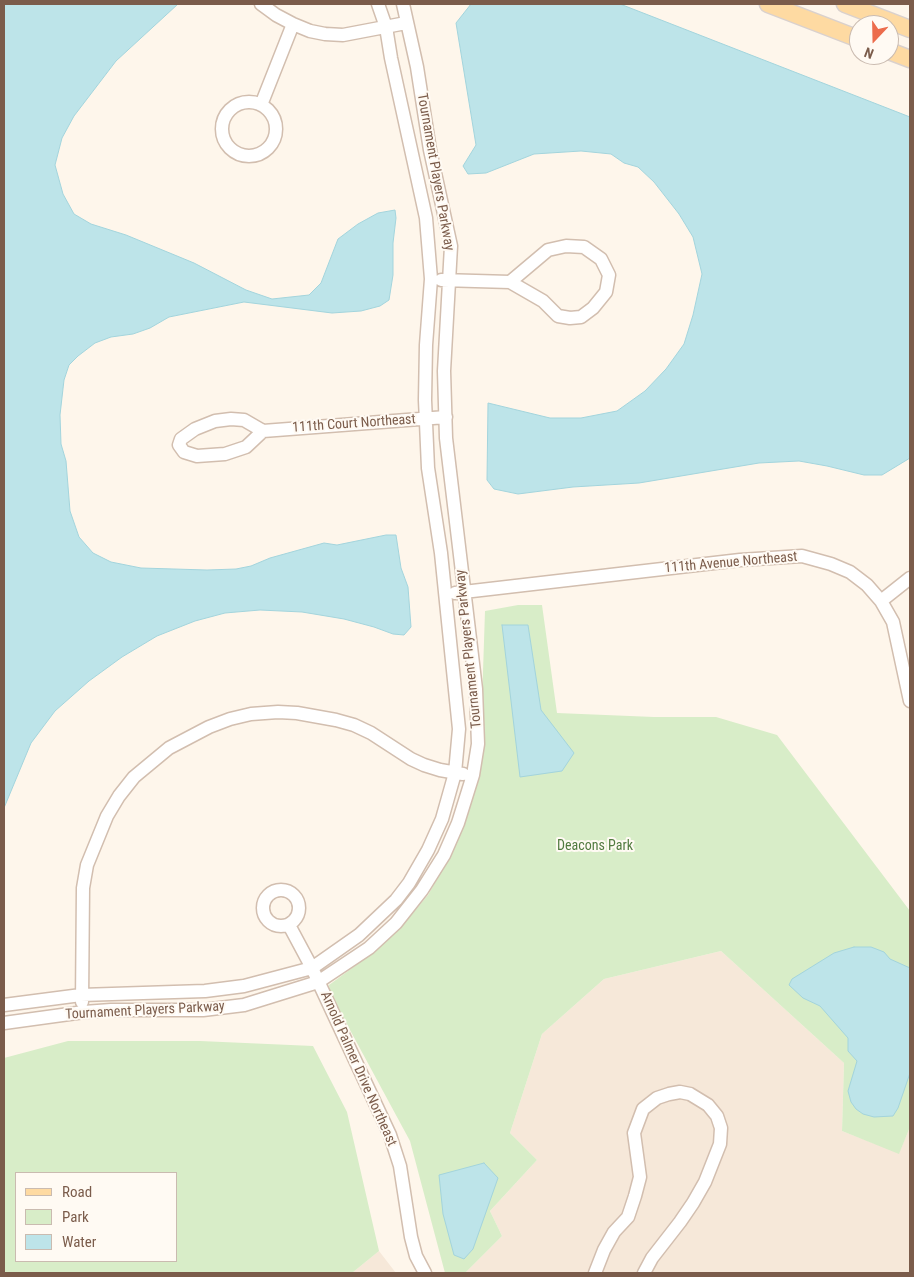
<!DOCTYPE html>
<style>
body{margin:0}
#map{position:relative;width:914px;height:1277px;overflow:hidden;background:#fef6eb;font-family:"Roboto Condensed",sans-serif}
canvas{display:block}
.frame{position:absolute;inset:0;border:5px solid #7b5c4b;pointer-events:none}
.legend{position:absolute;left:15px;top:1172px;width:162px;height:90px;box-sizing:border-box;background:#fffaf3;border:1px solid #cabbb0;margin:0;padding:6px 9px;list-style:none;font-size:15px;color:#7b5c4b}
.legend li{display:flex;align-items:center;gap:10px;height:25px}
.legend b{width:25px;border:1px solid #cabbb0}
.north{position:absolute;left:849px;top:15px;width:50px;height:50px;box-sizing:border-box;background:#fffaf3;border:1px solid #cabbb0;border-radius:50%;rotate:201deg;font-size:14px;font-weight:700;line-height:20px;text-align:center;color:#7b5c4b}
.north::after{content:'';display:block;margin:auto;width:18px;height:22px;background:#ec6c4c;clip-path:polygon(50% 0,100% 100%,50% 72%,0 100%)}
</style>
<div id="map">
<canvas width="914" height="1277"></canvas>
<div class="frame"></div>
<ul class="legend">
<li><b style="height:6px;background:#fedaa2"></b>Road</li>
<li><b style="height:14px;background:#d8edc8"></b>Park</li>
<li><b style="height:14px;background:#bde4e9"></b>Water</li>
</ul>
<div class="north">N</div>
</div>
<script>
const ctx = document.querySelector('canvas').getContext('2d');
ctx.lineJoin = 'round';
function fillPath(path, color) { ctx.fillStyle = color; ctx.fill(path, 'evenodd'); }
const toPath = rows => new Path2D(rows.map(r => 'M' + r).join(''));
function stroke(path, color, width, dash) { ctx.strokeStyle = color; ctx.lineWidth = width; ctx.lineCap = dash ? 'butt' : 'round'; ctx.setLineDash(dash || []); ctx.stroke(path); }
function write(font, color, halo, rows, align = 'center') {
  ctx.font = font + ' "Roboto Condensed",sans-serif'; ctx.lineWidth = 4; ctx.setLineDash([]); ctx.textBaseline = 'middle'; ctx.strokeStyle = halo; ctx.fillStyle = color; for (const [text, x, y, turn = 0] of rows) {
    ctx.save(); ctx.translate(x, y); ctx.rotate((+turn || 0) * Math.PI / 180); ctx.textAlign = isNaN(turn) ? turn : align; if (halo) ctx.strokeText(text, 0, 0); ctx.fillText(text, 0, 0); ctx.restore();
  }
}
fillPath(toPath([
 [721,951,844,1063,842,1131,899,1153,910,1127,910,1273,465,1273,502,1236,490,1211,537,1160,510,1133,542,1034,604,979],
 [379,1251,396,1273,352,1273]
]), '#f6e8d9');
fillPath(toPath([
 [518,605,542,605,557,713,654,717,716,717,777,735,910,911,910,1127,899,1154,842,1131,844,1063,721,951,604,979,542,1034,510,1133,537,1160,490,1211,502,1236,465,1273,445,1273,410,1141,330,993,329,985,378,949,402,926,428,895,452,853,468,811,477,778,481,732,485,611],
 [68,1041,200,1041,313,1046,347,1112,379,1251,352,1273,4,1273,4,1058],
 [176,1173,176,1261,16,1261,16,1173]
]), '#d8edc8');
const water = toPath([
 [4,4,178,4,116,61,74,116,62,138,55,165,63,194,74,214,91,224,126,235,194,263,246,290,272,299,309,295,321,283,338,239,358,224,378,213,395,210,396,218,393,243,393,275,389,300,380,306,361,311,332,313,244,302,169,317,150,328,133,334,111,337,95,343,78,356,69,365,64,380,60,415,61,444,66,461,70,511,79,537,93,553,111,562,141,568,207,570,236,569,251,566,270,558,324,543,337,545,386,535,396,535,401,568,408,587,411,627,404,635,393,634,374,627,344,619,302,612,260,610,225,613,195,621,157,636,122,657,89,681,55,711,31,743,4,808,4,4],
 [471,4,620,4,910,117,910,458,882,475,864,475,827,466,799,461,759,463,639,483,573,487,518,494,494,489,487,480,488,403,550,418,581,418,617,411,645,391,666,369,684,344,693,315,702,274,693,237,679,214,654,182,638,167,624,163,611,154,581,151,534,154,486,173,468,174,463,166,476,145,456,23,471,4],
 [502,625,528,625,541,710,574,753,562,771,520,777,502,625],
 [854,947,871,947,884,952,890,959,910,968,910,1073,898,1108,893,1116,874,1117,863,1114,856,1109,851,1102,848,1091,857,1061,848,1051,848,1038,820,1006,803,998,789,985,792,979,834,953,854,947],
 [484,1163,498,1178,473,1249,464,1259,454,1255,443,1214,439,1175,484,1163]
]);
fillPath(water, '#bde4e9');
stroke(water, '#a3d4dc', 1);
const minor = toPath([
 [261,4,276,15,293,24,310,31,325,34,343,35,406,23],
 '222 129a27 27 0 1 1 54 0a27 27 0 1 1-54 0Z',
 [261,105,293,24],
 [566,246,584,247,601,259,609,275,606,292,593,308,581,317,570,318,558,316,543,301,510,282,548,250,566,246],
 [441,280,510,282],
 [231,419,244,420,263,431,246,447,225,454,197,456,184,452,179,445,181,439,195,429,215,421,231,419],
 [263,431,446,417],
 [455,593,740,560,802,556,831,564,850,572,867,585,881,601,893,622,910,701],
 [881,601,910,578],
 '263 908a18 18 0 1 1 36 0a18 18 0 1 1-36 0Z',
 [289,925,312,968,390,1135,400,1166,411,1237,416,1256,425,1273],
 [82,1002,83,888,87,865,107,816,119,796,134,777,169,748,209,727,230,719,251,714,278,712,297,713,336,720,354,725,371,733,411,759,424,765,440,770,463,774],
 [4,1005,81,995,205,991,244,986,312,968,359,935,396,900,409,883,428,850,442,819,455,773,459,729,441,553,428,468,425,400,426,345,431,279,426,218,391,58,386,27,378,4],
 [4,1023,84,1012,111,1010,203,1010,244,1005,318,982,369,948,396,923,422,890,444,855,458,823,473,775,478,744,476,689,446,438,444,371,451,246,430,150,417,67,403,4],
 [595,1273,604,1250,614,1232,628,1217,635,1196,640,1177,634,1133,643,1109,657,1098,669,1094,680,1092,690,1094,708,1105,717,1116,721,1128,720,1144,705,1182,693,1203,680,1222,652,1258,644,1273]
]);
const major = toPath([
 [768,4,859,39],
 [845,4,910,29],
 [889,51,910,59]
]);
stroke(minor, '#d2beaf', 15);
stroke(major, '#dad1cd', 19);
stroke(minor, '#fff', 12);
stroke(major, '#fedaa2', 16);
write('14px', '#7b5c4b', '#fffaf3', [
 ["Tournament Players Parkway",435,172,80],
 ["111th Court Northeast",354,424,-4],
 ["111th Avenue Northeast",731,563,-5],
 ["Tournament Players Parkway",469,649,-96],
 ["Tournament Players Parkway",145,1011,-3],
 ["Arnold Palmer Drive Northeast",358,1069,66]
]);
write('14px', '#527b40', '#fffaf3', [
 ["Deacons Park",595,846]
]);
</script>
